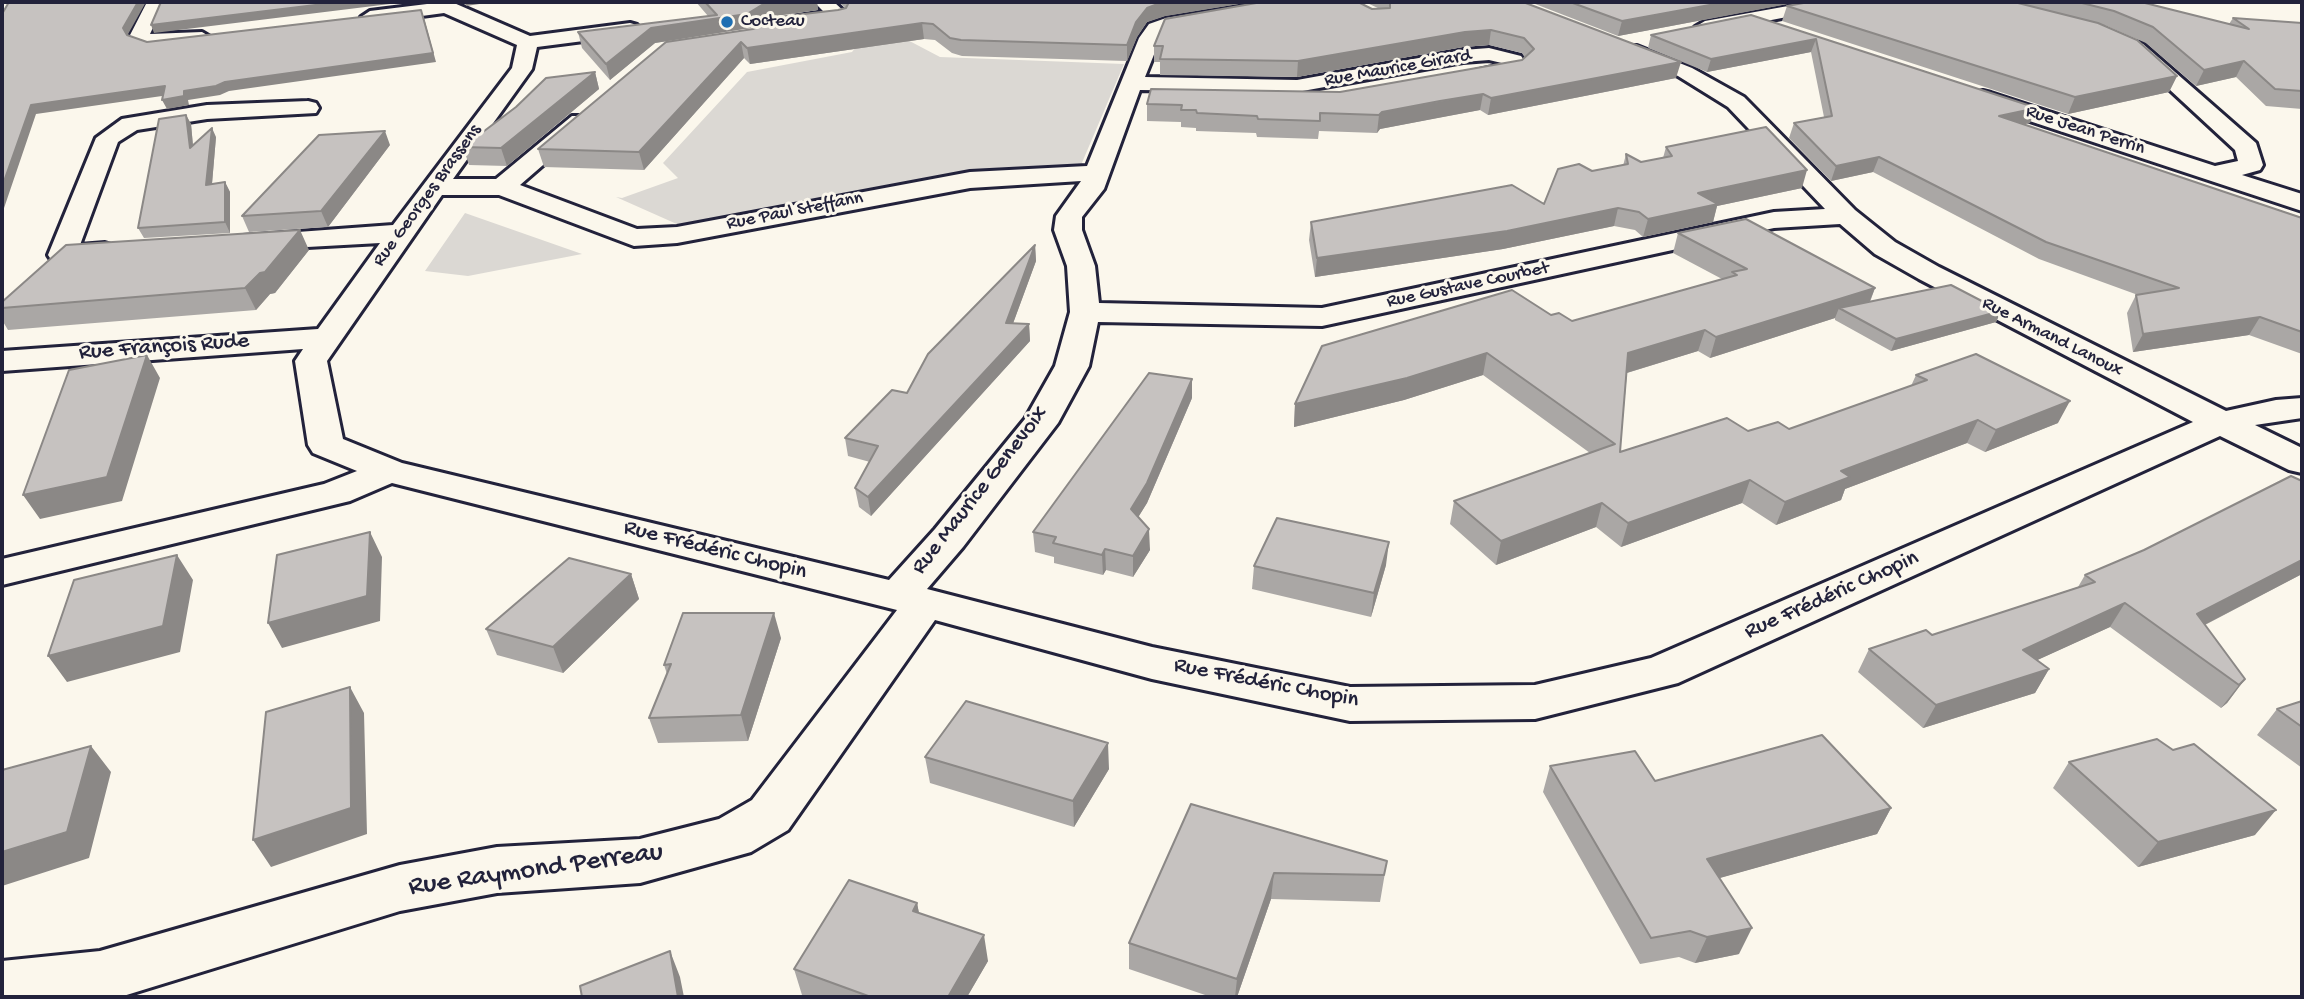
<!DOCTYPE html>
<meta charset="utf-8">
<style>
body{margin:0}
#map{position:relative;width:2304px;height:999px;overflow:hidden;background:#fbf7ec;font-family:"Gochi Hand",sans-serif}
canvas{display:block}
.frame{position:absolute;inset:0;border:4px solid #22223b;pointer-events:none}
</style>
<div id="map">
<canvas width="2304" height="999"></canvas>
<div class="frame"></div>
</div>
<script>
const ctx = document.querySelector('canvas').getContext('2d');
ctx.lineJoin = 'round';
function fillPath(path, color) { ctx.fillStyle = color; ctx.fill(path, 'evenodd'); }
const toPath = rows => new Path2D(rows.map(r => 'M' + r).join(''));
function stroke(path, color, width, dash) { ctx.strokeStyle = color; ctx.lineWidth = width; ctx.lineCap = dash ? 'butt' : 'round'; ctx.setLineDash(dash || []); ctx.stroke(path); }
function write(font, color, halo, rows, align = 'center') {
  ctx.font = font + ' "Gochi Hand",sans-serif'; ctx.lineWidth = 6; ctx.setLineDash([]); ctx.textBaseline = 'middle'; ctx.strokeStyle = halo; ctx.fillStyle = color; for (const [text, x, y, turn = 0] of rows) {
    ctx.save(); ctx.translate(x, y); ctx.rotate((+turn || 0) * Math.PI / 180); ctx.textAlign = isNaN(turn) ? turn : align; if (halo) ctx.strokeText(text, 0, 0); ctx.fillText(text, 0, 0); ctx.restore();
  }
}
fillPath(toPath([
 [900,36,940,57,1124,64,1081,165,958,174,679,225,616,197,622,198,678,178,663,163,747,72,852,52,860,42],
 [465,213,582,254,468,276,425,271]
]), '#dbd8d3');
const minor = toPath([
 [147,2,165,2,150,34,202,32,212,38,202,44,152,48,132,41,129,37,147,2],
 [425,2,454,3,530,36,630,23,637,25,640,29,637,33,630,35,537,47,532,69,453,179,496,179,572,116,588,116,591,121,588,126,520,185,637,229,677,227,970,172,1087,166,1139,38,1149,24,1166,18,1266,2,1306,2,1297,7,1163,32,1145,77,1297,80,1463,50,1489,48,1521,56,1528,65,1519,74,1473,83,1466,81,1462,77,1466,73,1506,64,1489,60,1463,62,1297,92,1140,90,1104,189,1082,217,1082,230,1095,266,1099,303,1322,308,1774,212,1825,209,1728,107,1678,76,1623,54,1620,50,1623,46,1637,46,1692,68,1744,97,1855,210,1895,242,1939,267,2226,411,2276,400,2302,398,2302,418,2255,425,2302,448,2302,473,2289,470,2220,436,1678,683,1535,719,1350,721,1152,679,935,620,788,830,751,852,640,883,497,893,400,911,120,997,2,997,2,961,100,951,400,865,497,847,640,839,719,819,752,800,897,610,392,483,350,501,2,585,2,559,324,484,357,471,313,453,308,445,295,361,303,349,2,371,2,351,318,329,380,243,253,250,243,248,239,242,243,236,393,225,512,68,517,45,444,13,370,23,361,17,370,11,427,4,425,2],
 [1081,181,1056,216,1054,230,1067,266,1070,312,1055,366,1025,419,935,529,889,580,402,463,343,439,327,361,442,195,499,195,634,246,677,243,970,188,1081,181],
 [1840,224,1875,254,1919,279,2193,422,1651,658,1535,685,1350,687,1152,647,927,589,963,547,1058,423,1089,366,1098,322,1322,326,1774,228,1840,224],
 [814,2,834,2,849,16,840,22,799,27,792,25,790,21,792,17,824,12,814,2],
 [1810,2,1847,2,1838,7,1705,33,1695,27,1705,21,1810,2],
 [2136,42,2143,44,2256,143,2263,165,2260,170,2242,175,2302,194,2302,211,1975,103,1972,98,1975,93,1983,91,1991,93,2215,166,2238,161,2235,150,2129,52,2126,48,2129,44,2136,42],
 [308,101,316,103,319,108,316,113,207,119,137,130,118,142,80,245,105,243,115,246,119,252,115,258,62,264,52,261,48,255,96,138,122,119,207,105,308,101]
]);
stroke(minor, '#22223b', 6);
fillPath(minor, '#fbf7ec');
fillPath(toPath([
 [696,2,817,2,818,10,768,17,750,28,655,43,610,80,582,48,578,32,708,16],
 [838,2,1251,2,1165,16,1147,22,1137,37,1127,61,962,56,952,53,935,40,924,39,750,64,744,58,644,170,544,167,538,149,753,29,846,8],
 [1365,2,1523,2,1676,78,1488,115,1480,110,1437,118,1380,129,1377,133,1319,131,1318,139,1257,137,1256,133,1196,131,1196,128,1181,127,1181,122,1147,121,1147,104,1340,92,1522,60,1525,58,1522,53,1489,45,1463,47,1297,77,1160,75,1160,62,1154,62,1154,46,1380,9],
 [1530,2,1798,2,1618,36],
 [2014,2,2141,2,2229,24,2233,18,2302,23,2302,109,2266,106,2236,77,2196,86,2146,43,2107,26],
 [1787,6,2177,76,2169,92,2068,114,1782,21],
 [1751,15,2030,123,2023,124,2302,218,2302,354,2249,335,2133,352,2127,313,2136,295,2138,295,2039,259,1873,172,1831,181,1789,138,1794,123,1824,117,1811,52,1707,72,1648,48,1651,35],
 [595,72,599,89,507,166,469,165,463,147],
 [186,115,191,124,193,145,216,137,212,184,225,182,230,192,230,233,144,238,138,228],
 [390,145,328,227,249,232,242,216],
 [1666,147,1802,188,1717,206,1713,222,1643,237,1635,230,1614,226,1503,249,1315,277,1309,240,1311,222,1544,204,1592,171,1623,166,1626,154,1641,162,1663,158],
 [1678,233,1875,288,1870,302,2001,311,1996,322,1891,351,1835,320,1835,318,1710,358,1698,351,1627,373,1620,452,1748,431,1789,429,1911,386,1916,375,2058,423,1985,452,1967,443,1845,489,1841,500,1776,525,1742,503,1621,547,1596,527,1496,565,1450,524,1454,501,1590,453,1483,375,1404,400,1294,427,1295,404,1551,315,1572,321,1722,279,1673,253],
 [1035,245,1036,261,1013,323,1029,324,1030,341,871,516,859,507,855,488,870,462,848,456,845,438,907,393],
 [309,250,275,293,270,294,256,310,8,330,2,320,2,302],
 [1192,398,1147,503,1138,517,1150,550,1133,577,1106,570,1103,575,1054,563,1054,557,1035,552,1033,532],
 [2302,481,2302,574,2205,625,2245,679,2227,703,2221,708,2110,627,2037,660,2049,669,2035,693,1923,728,1858,672,1869,649,1932,635,2078,587,2085,575],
 [1386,565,1371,617,1252,589,1254,566],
 [631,574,639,599,563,673,497,655,486,629],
 [781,638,748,741,658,743,649,718,667,674,664,665],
 [2302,701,2302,768,2257,735,2277,709],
 [925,757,1109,769,1074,827,930,783],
 [2069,762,2255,835,2138,867,2053,788],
 [1550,766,1655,781,1891,808,1877,834,1719,878,1739,954,1695,963,1679,957,1640,964,1543,792],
 [1191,804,1387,861,1380,902,1271,899,1237,997,1211,997,1129,969,1129,943],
 [917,903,919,913,988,961,967,997,809,997,802,995,794,969]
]), '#aaa7a5');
fillPath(toPath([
 [138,2,146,2,127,36,123,28],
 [340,2,406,2,154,33,151,25],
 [465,2,493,2,466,6],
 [772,2,817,2,818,10,768,17,750,28,655,43,610,80,606,64,651,28,747,14,765,3],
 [1163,2,1251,2,1165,16,1147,22,1137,37,1127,61,1127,45,1136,22,1147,8],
 [1726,2,1798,2,1618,36,1622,21],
 [424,18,436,62,229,91,220,95,188,100,189,105,167,109,162,100,184,91,225,82],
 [922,23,924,39,750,64,747,48],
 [1491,30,1489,45,1463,47,1297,77,1298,61,1465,32],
 [1816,39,1811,52,1707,72,1711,59],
 [741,42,744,58,644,170,639,152],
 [2244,61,2236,77,2196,86,2204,70],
 [1681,62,1676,78,1488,115,1491,98],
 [595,72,599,89,507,166,501,148],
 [2177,76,2169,92,2068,114,2075,97],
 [165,86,169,95,36,114,2,214,2,187,31,105],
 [1483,94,1480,110,1380,129,1377,133,1379,115,1382,112],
 [2037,108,2030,123,1993,131,1999,116],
 [186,115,191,124,194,158,190,148],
 [212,128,216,137,211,195,206,185],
 [385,131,390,145,328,227,321,211],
 [1879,157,1873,172,1831,181,1836,166],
 [1807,170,1802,188,1717,206,1713,222,1643,237,1648,219,1698,193],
 [225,182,230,192,230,233,225,222],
 [1618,208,1614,226,1503,249,1315,277,1317,258],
 [300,230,309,250,275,293,270,294,256,310,245,288],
 [1035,245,1036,261,1007,340,1006,323],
 [1875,288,1867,308,1839,308,1835,318,1710,358,1716,337],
 [2001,311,1996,322,1891,351,1896,339],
 [2260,317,2249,335,2133,352,2143,334],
 [1029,324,1030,341,871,516,868,497],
 [1705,330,1698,351,1623,374,1628,353],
 [1487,353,1483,375,1404,400,1294,427,1295,404],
 [147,355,160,378,122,501,40,519,23,495],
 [1192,379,1192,398,1147,503,1131,529,1131,509],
 [2070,401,2058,423,1985,452,1996,430],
 [1978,420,1967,443,1845,489,1841,500,1776,525,1785,502,1841,471],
 [1750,480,1742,503,1621,547,1628,523],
 [1602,503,1596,527,1496,565,1501,541],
 [1149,529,1150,550,1133,577,1133,556],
 [370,532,382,557,380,621,282,648,268,623],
 [1389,542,1386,565,1371,617,1374,593],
 [1105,549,1106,570,1103,575,1102,555],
 [177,555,193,580,180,652,67,682,48,656],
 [2302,560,2302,574,2181,637,2197,614],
 [631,574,639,599,563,673,553,647],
 [2125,603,2110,627,2009,673,2023,650],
 [774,613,781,638,748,741,741,715],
 [2049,669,2035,693,1923,728,1936,705],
 [2245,679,2227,703,2221,708,2239,685],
 [350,687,364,713,367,834,271,867,253,840],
 [1108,743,1109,769,1074,827,1073,801],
 [91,746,111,772,89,858,2,886,2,852],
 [1891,808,1877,834,1695,885,1707,859],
 [2276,810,2255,835,2138,867,2158,842],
 [1274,873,1271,899,1237,997,1235,997,1237,979],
 [917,903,922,929,913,911],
 [1752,928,1739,954,1695,963,1707,937],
 [984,935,988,961,967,997,948,997],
 [670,951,680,977,684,997,678,997]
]), '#8b8886');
const building = toPath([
 [9,2,138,2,123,28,127,35,147,42,421,10,433,53,225,82,216,86,184,91,184,96,162,100,165,86,31,105,2,187,2,14,9,2],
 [161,2,340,2,151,25,161,2],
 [705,2,772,2,765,3,747,14,651,28,606,64,578,32,717,15,705,2],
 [849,2,1163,2,1147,8,1136,22,1127,45,961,40,950,38,933,24,922,23,747,48,741,42,639,152,538,149,666,42,753,29,778,17,838,10,846,8,849,2],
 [1262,2,1358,2,1372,9,1390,8,1390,2,1523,2,1681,62,1491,98,1483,94,1440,101,1382,112,1379,115,1320,113,1320,121,1258,119,1257,116,1197,113,1196,110,1181,110,1182,105,1147,104,1151,89,1340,92,1522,60,1534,49,1524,38,1491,30,1465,32,1298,61,1160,59,1163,46,1154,46,1165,19,1262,2],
 [1570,2,1726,2,1622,21,1570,2],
 [1809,2,2014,2,2098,23,2137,40,2177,76,2075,97,1787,6,1809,2],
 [2078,2,2141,2,2249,29,2233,18,2302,23,2302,91,2275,89,2244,61,2204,70,2153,27,2114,11,2078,2],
 [1751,15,2037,108,1999,116,2302,218,2302,332,2260,317,2143,334,2136,295,2179,288,2046,242,1879,157,1836,166,1794,123,1832,116,1816,39,1711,59,1651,35,1751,15],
 [595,72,501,148,463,147,516,107,546,78,595,72],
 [186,115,190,148,212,128,206,185,225,182,225,222,138,228,159,119,186,115],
 [1766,127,1807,170,1698,193,1718,204,1648,219,1639,212,1618,208,1507,231,1317,258,1311,222,1512,185,1544,204,1558,169,1579,164,1592,171,1628,164,1626,154,1641,162,1672,156,1666,147,1766,127],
 [385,131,321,211,242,216,319,135,385,131],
 [1746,219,1875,288,1716,337,1705,330,1628,353,1620,452,1727,418,1748,431,1778,422,1789,429,1927,380,1916,375,1976,354,2070,401,1996,430,1978,420,1841,471,1850,477,1785,502,1750,480,1628,523,1602,503,1501,541,1454,501,1615,444,1487,353,1407,378,1295,404,1322,346,1512,290,1551,315,1559,313,1572,321,1737,275,1732,272,1747,269,1678,233,1746,219],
 [300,230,265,272,260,273,245,288,2,308,2,302,66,245,300,230],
 [1035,245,1006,323,1029,324,868,497,855,488,878,446,845,438,892,390,907,393,928,354,1035,245],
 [1951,285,2001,311,1896,339,1839,308,1951,285],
 [147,355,107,477,23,495,69,370,147,355],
 [1149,373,1192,379,1147,483,1131,509,1149,529,1133,556,1105,549,1102,555,1053,543,1056,537,1033,532,1149,373],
 [2291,476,2302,481,2302,560,2197,614,2245,679,2239,685,2125,603,2023,650,2049,669,1936,705,1869,649,1926,630,1932,635,2095,582,2085,575,2144,550,2291,476],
 [1277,518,1389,542,1374,593,1254,566,1277,518],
 [370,532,367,596,268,623,277,555,370,532],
 [177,555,163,626,48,656,74,580,177,555],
 [569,558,631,574,553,647,486,629,569,558],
 [683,613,774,613,741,715,649,718,671,664,664,665,683,613],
 [350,687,351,808,253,840,266,712,350,687],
 [966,701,1108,743,1073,801,925,757,966,701],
 [2302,701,2302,727,2277,709,2302,701],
 [1822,735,1891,808,1707,859,1752,928,1707,937,1690,931,1651,938,1550,766,1635,751,1655,781,1822,735],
 [2157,739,2173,750,2194,744,2276,810,2158,842,2069,762,2157,739],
 [91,746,67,832,2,852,2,770,91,746],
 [1191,804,1387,861,1384,875,1274,873,1237,979,1129,943,1191,804],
 [849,880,917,903,913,911,984,935,948,997,871,997,794,969,849,880],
 [670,951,678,997,582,997,580,986,670,951]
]);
fillPath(building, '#c6c2c0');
stroke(building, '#8b8886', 2);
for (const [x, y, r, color] of [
 [727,22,7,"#1f6fb2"]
]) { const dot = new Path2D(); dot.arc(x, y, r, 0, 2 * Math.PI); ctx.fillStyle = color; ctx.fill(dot); stroke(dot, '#fbf7ec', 2.5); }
write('19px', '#22223b', '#fbf7ec', [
 ["Cocteau",741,22]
], 'left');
write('19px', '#22223b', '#fbf7ec', [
 ["Rue Maurice Girard",1398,69,-10],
 ["Rue Jean Perrin",2085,131,18],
 ["Rue Georges Brassens",428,196,-54],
 ["Rue Paul Steffann",795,212,-11],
 ["Rue Gustave Courbet",1468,286,-12],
 ["Rue Armand Lanoux",2052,338,27]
]);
write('23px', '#22223b', '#fbf7ec', [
 ["Rue François Rude",164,348,-4],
 ["Rue Maurice Genevoix",981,491,-52],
 ["Rue Frédéric Chopin",715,551,14],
 ["Rue Frédéric Chopin",1832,596,-24],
 ["Rue Frédéric Chopin",1266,684,11]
]);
write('28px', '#22223b', '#fbf7ec', [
 ["Rue Raymond Perreau",536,871,-8]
]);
</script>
